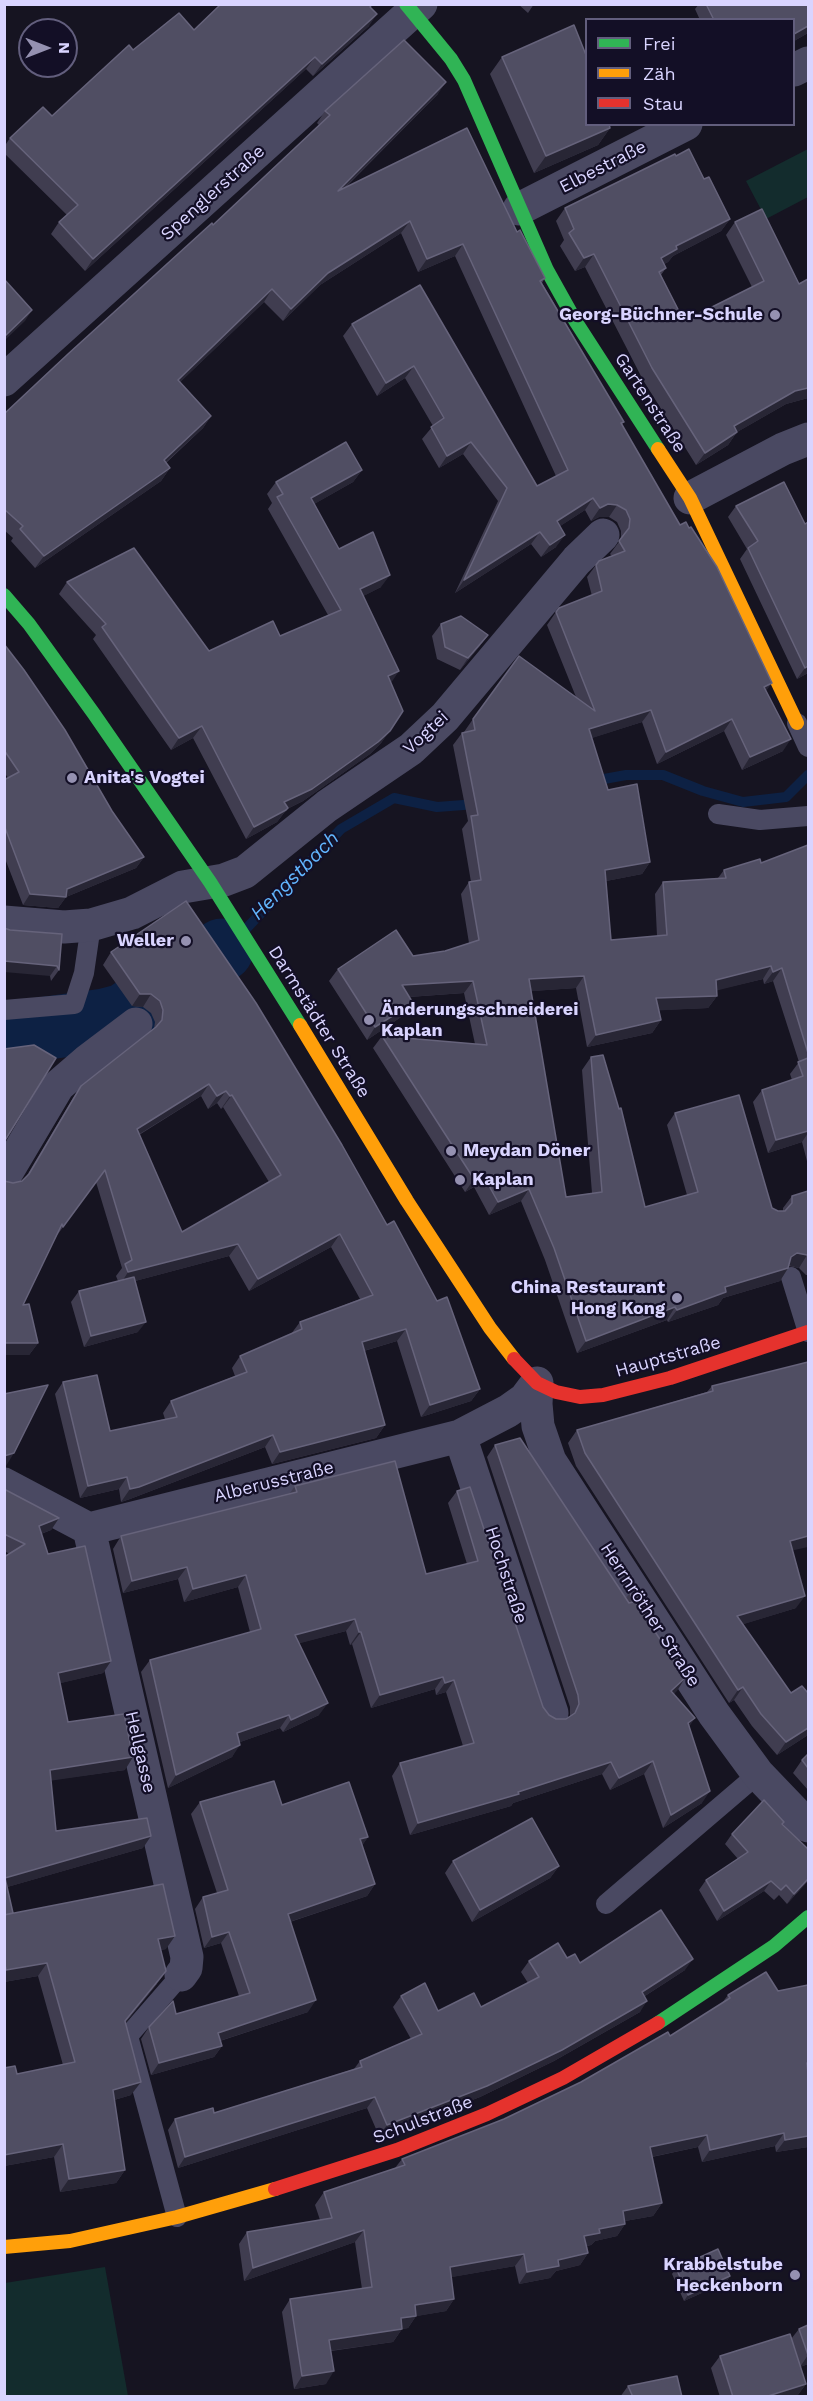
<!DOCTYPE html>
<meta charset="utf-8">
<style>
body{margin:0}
#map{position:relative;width:813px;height:2401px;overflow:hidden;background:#161421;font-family:"Work Sans",sans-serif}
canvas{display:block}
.frame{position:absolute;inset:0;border:6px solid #d9d4ff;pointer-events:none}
.legend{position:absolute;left:585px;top:18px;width:210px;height:108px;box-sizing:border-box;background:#130f26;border:2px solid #625e7d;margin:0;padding:8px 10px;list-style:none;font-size:18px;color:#d9d4ff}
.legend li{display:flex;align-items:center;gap:12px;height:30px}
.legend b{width:30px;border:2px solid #625e7d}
.north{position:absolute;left:18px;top:18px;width:60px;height:60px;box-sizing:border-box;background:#130f26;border:2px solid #625e7d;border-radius:50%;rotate:90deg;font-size:16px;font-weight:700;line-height:24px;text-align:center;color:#d9d4ff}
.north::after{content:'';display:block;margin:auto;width:21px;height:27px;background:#9591b1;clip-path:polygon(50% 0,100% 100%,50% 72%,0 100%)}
</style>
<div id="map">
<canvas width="813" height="2401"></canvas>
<div class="frame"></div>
<ul class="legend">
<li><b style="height:8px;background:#30b455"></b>Frei</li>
<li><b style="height:8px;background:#ff9f0a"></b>Zäh</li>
<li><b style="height:8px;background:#e5322d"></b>Stau</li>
</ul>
<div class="north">N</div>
</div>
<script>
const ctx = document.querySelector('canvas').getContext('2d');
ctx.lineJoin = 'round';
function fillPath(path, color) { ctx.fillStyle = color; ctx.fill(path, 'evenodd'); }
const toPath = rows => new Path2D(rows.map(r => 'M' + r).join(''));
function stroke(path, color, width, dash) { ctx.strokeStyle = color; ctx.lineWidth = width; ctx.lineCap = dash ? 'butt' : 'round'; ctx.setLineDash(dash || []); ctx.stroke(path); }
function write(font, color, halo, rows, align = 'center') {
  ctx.font = font + ' "Work Sans",sans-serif'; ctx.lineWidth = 4.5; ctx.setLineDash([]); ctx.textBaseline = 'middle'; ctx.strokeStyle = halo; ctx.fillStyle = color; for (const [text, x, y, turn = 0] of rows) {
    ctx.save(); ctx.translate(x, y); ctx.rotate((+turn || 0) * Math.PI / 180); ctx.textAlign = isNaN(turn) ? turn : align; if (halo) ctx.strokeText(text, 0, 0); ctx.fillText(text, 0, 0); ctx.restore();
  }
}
fillPath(toPath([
 [808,149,808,197,766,219,746,181],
 [105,2267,128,2396,5,2396,5,2283]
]), '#132c2d');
stroke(toPath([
 [593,781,626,775,663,775,703,791,743,802,786,797,808,775],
 [222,950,243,932,341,829,394,798,437,807,477,804]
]), '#0d2144', 10);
stroke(toPath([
 [4,1034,105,1020,124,1015,222,950]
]), '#0d2144', 63);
stroke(toPath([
 [797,723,808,747],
 [718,814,760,820,808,816],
 [4,1010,74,1004,84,973,91,925],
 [791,1277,808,1332],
 [606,1904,758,1774],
 [177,2217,128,2036,181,1975]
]), '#4a4962', 20);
stroke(toPath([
 [794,70,808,63],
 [519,209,686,124],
 [4,380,421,4],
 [690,498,783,449,808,439],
 [4,922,64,927,91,925,132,913,183,887,224,880,245,872,327,806,411,749,445,717,577,560,603,535],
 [4,1177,58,1086,87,1061,136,1024],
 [537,1383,536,1404,538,1426,550,1461,714,1714,758,1774,808,1826],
 [460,1436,552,1713],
 [4,1484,89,1529,460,1436,508,1411,525,1399,537,1383],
 [89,1529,187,1957,186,1968,181,1975]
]), '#4a4962', 33);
stroke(toPath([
 [406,4,451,59,464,80,547,270,576,322,658,449],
 [4,595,29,624,94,714,210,882,300,1025],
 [658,2023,774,1946,808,1917]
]), '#30b455', 14);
stroke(toPath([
 [658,449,690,498,797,723],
 [300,1025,407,1201,490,1328,514,1359],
 [4,2247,70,2241,177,2217,275,2189]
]), '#ff9f0a', 14);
stroke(toPath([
 [514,1359,537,1383,556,1392,580,1397,603,1395,670,1378,808,1332],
 [275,2189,397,2150,487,2114,563,2078,658,2023]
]), '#e5322d', 14);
fillPath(toPath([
 [518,4,534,4,528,13],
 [699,4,808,4,808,33,794,41,794,20,700,20,695,9],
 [372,9,369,26,313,76,306,69,85,271,51,234,59,222,67,215,4,153,4,147,10,138,52,116,133,50,194,30],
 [502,57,586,124,610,128,598,145,534,173,490,74],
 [438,94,345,188,517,232,545,278,542,283,624,422,622,424,766,691,783,751,742,770,724,731,657,764,642,722,591,738,608,790,650,862,642,874,606,881,611,940,657,936,655,894,663,882,718,878,724,870,761,863,808,845,808,1165,802,1142,768,1153,753,1102,762,1090,792,1080,790,1074,799,1062,773,981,764,984,763,979,716,990,717,996,708,1008,659,1010,661,1020,652,1033,587,1047,576,988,531,991,566,1197,592,1193,582,1070,591,1057,645,1207,687,1195,667,1125,675,1113,772,1208,778,1211,783,1211,783,1208,792,1196,808,1191,808,1275,806,1275,799,1268,789,1266,788,1268,780,1281,723,1298,718,1305,668,1322,667,1320,577,1353,545,1260,521,1201,489,1215,474,1187,465,1192,373,1048,382,1036,475,1044,464,993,409,997,413,1003,404,1015,367,1040,329,981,338,969,445,951,469,943,461,894,469,882,471,882,462,829,468,821,453,745,462,733,464,732,473,719,576,697,547,625,556,612,592,596,587,577,596,565,612,556,610,554,621,539,621,531,617,522,609,517,599,517,591,521,585,510,560,526,556,547,541,557,531,544,455,593,498,501,463,454,439,468,422,439,433,426,405,378,377,396,343,336,352,324,420,285,537,486,556,476,455,256,418,272,401,233,320,285,283,321,264,302,180,382,211,416,203,428,166,463,170,468,161,481,35,568,11,541,13,538,4,530,4,414,213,225,319,125,317,123,325,111],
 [676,156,704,179,730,219,721,231,673,256,668,262,664,264,666,268,661,275,684,321,752,287,726,235,735,222,799,284,808,279,808,398,786,404,737,432,728,445,696,465,643,380,585,267,575,271,560,246,564,240,556,221,565,208],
 [362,470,353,482,314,504,339,549,381,587,363,596,391,683,403,711,381,743,370,754,303,801,287,809,277,822,246,839,193,738,171,750,93,639,96,635,59,594,67,582,209,651,280,636,328,615,268,509,272,503,267,494,276,482],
 [784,482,808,673,797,679,740,559,747,549,728,517,736,506],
 [441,624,488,635,479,647,460,670,437,659,432,636],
 [4,644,112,811,144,857,136,868,66,897,58,908,23,905,4,856,4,780,8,778,4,772],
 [10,930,62,934,59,970,51,981,50,976],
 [111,952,387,1225,480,1389,471,1401,421,1417,397,1341,364,1351,385,1425,376,1438,272,1464,265,1447,130,1499,121,1502,119,1489,80,1498,55,1394,63,1382,110,1431,165,1419,163,1413,171,1401,235,1376,232,1368,240,1356,291,1334,300,1322,360,1299,331,1247,249,1291,229,1256,135,1281,138,1332,84,1347,71,1302,79,1291,118,1281,116,1276,122,1268,96,1182,55,1238,23,1305,38,1343,29,1355,4,1355,4,1181,13,1183,22,1181,26,1177,73,1098,81,1086,154,1029,155,1022,151,1013,143,1007,132,1006,103,965],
 [201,1096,208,1109,217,1103,221,1109,223,1107,269,1182,182,1232,139,1135],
 [712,1386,793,1551,796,1608,743,1624,791,1693,808,1693,808,1735,777,1755,752,1726,734,1700,729,1703,576,1466,568,1443,577,1430,707,1392],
 [495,1445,626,1598,630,1593,685,1678,674,1694,689,1727,702,1803,663,1828,644,1774,610,1790,602,1774,513,1803,511,1806,410,1835,392,1776,400,1763,463,1746,446,1692,436,1695,435,1689,371,1708,352,1644,350,1645,346,1631,299,1643,319,1715,283,1732,280,1728,240,1742,232,1757,168,1788,141,1672,150,1660,250,1632,238,1587,184,1602,178,1579,123,1593,113,1549,121,1536,290,1493,295,1486,426,1574,467,1564,448,1503,457,1491,543,1707,549,1715,556,1719,566,1719,570,1716,570,1707,487,1457],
 [4,1489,59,1518,51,1530,41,1534,48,1554,111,1661,103,1673,60,1683,68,1722,125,1770,51,1780,56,1831,143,1848,7,1887,13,1914,166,1949,160,1950,157,1984,126,2022,131,2095,114,2100,125,2170,116,2183,60,2192,54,2157,4,2166,4,2068,17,2074,63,2065,38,1976,4,1982,4,1557,10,1554,4,1551],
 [808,1754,808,1790,793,1773,802,1760],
 [200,1802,282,1805,368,1837,362,1845,375,1884,367,1896,290,1922,308,2012,220,2041,222,2046,214,2057,151,2075,141,2039,149,2027,176,2014,239,1996,221,1943,204,1948,195,1909,203,1897,217,1893,191,1814],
 [783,1824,808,1849,808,1881,787,1904,779,1895,774,1900,764,1891,717,1921,699,1890,706,1880,738,1859,725,1844,732,1834],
 [453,1861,559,1866,550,1878,472,1922,445,1873],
 [567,1958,580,1963,685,1970,645,1996,640,2012,554,2061,480,2097,379,2136,367,2108,178,2168,168,2130,175,2119,214,2113,354,2069,360,2061,411,2039,393,2007,401,1996,438,2011,481,2007,528,1983,521,1972,529,1961],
 [808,1985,808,2147,776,2152,775,2146,702,2162,698,2147,652,2157,662,2203,653,2216,625,2221,625,2224,617,2236,595,2241,591,2245,587,2246,588,2253,580,2265,556,2271,550,2278,519,2284,515,2266,451,2277,454,2299,446,2311,416,2316,408,2328,402,2329,393,2342,331,2351,326,2384,294,2389,282,2312,290,2299,362,2289,355,2242,244,2281,239,2244,247,2232,320,2220,315,2205,324,2192,395,2168,402,2159,504,2119,581,2082,670,2036,722,2003,728,1995,778,1991],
 [676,2268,730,2276,726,2282,684,2301,672,2274],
 [808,2325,808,2364,800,2367,806,2384,797,2396,795,2397,720,2397,711,2368,720,2356,791,2339,799,2329],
 [628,2386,682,2397,620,2397]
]), '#403d50');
fillPath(toPath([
 [377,14,369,26,313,76,322,64],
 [808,26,808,33,794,41,794,34],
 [315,57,306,69,85,271,93,259],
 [446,82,438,94,329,203,338,191],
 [610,128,598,145,534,173,546,156],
 [730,219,721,231,673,256,668,262,652,270,661,258,676,246],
 [410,221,401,233,320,285,283,321,291,309,328,273],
 [463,244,455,256,418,272,427,259],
 [594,254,585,267,575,271,584,258],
 [272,289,264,302,170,392,178,380],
 [32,310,25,321,4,341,4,337],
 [414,366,405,378,377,396,386,383],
 [808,388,808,398,786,404,725,439,734,426,795,391],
 [211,416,203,428,155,472,164,460],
 [737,432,728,445,696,465,705,453],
 [471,442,463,454,439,468,447,456],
 [170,468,161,481,35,568,44,556],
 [362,470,353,482,302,511,311,498],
 [593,498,585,510,548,534,557,521],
 [608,504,617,505,609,517,599,517,591,521,600,508],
 [540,532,531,544,455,593,464,580],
 [565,535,556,547,541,557,550,545],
 [390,575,381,587,352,602,360,589],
 [488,635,479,647,460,670,468,658],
 [808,666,808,673,797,679,805,668],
 [399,671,391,683,388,676],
 [772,683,763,695,764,687],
 [651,710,642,722,580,742,589,729],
 [732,719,724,731,657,764,666,752],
 [202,726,193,738,171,750,179,738],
 [390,731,381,743,370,754,303,801,287,809,277,822,246,839,254,827,284,802],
 [791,739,783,751,742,770,750,757],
 [144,857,136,868,66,897,58,908,23,905,30,894,67,889],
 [650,862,642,874,596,883,605,870],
 [4,961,57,966,50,976,4,972],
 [771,966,763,979,707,993,716,980],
 [782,968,773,981,764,984,773,972],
 [584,976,576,988,520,992,529,979],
 [473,981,464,993,394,998,402,985],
 [140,994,151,994,143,1007,132,1006],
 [717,996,708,1008,647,1011,656,998],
 [413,1003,404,1015,367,1040,375,1027],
 [661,1020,652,1033,587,1047,596,1035],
 [209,1084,201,1096,128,1141,137,1129],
 [226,1091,217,1103,208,1109,217,1096],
 [232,1095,223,1107,221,1109,230,1096],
 [808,1131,808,1133,802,1142,768,1153,776,1140],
 [483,1175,474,1187,465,1192,474,1179],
 [529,1189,521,1201,489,1215,498,1202],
 [340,1234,331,1247,249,1291,258,1279],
 [238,1244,229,1256,120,1285,128,1272],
 [797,1253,807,1255,799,1268,788,1265,791,1257],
 [788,1268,780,1281,723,1298,718,1305,668,1322,677,1310,725,1287],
 [675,1307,667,1320,577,1353,586,1341],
 [146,1322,138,1332,84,1347,91,1336],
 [406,1329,397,1341,353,1354,362,1342],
 [4,1343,38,1343,29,1355,4,1355],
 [480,1389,471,1401,421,1417,430,1405],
 [385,1425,376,1438,272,1464,280,1452],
 [273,1435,265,1447,130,1499,121,1502,130,1489],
 [14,1453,6,1466,4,1466,4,1456],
 [127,1477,119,1489,80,1498,88,1486],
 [59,1518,51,1530,30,1538,39,1526],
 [808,1536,808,1547,781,1553,790,1541],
 [187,1567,178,1579,123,1593,132,1581],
 [246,1575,238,1587,184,1602,193,1589],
 [805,1596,796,1608,728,1629,737,1616],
 [355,1619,346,1631,286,1647,295,1635],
 [359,1632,361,1632,352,1644,350,1645],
 [111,1661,103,1673,49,1686,58,1673],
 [443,1677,435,1689,371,1708,380,1695],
 [685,1678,677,1691,663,1704,671,1691],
 [454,1680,446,1692,436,1695,445,1683],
 [743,1687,734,1700,729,1703,738,1690],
 [328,1703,319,1715,283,1732,291,1720],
 [289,1715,280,1728,229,1746,237,1733],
 [695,1718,687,1730,688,1723],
 [808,1728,808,1735,777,1755,786,1742],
 [240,1745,232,1757,168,1788,176,1775],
 [133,1757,125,1770,42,1782,50,1770],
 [653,1761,644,1774,610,1790,619,1778],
 [611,1762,602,1774,513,1803,511,1806,410,1835,418,1823],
 [710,1791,702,1803,663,1828,671,1815],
 [151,1836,143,1848,4,1888,5,1878],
 [368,1837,360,1849,360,1839],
 [559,1866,550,1878,472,1922,480,1910],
 [808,1879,808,1881,787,1904,794,1894],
 [771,1881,764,1891,717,1921,724,1911],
 [375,1884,367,1896,280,1925,288,1914],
 [229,1932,221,1943,204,1948,212,1937],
 [175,1936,166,1949,149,1952,158,1939],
 [693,1959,685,1970,634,2003,642,1992],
 [47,1963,38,1976,4,1982,4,1973,6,1970],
 [166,1971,157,1984,116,2034,125,2021],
 [316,2000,308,2012,210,2044,218,2033],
 [647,2001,640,2012,554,2061,480,2097,379,2136,387,2125],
 [222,2046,214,2057,151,2075,159,2063],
 [141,2082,131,2095,104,2103,113,2090],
 [375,2097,367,2108,178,2168,185,2157],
 [784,2133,775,2146,702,2162,710,2150],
 [707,2135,698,2147,641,2159,650,2147],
 [808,2136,808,2147,776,2152,785,2140],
 [63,2144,54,2157,4,2166,4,2155],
 [125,2170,116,2183,60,2192,69,2179],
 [662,2203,653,2216,614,2223,623,2211],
 [625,2224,617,2236,595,2241,591,2245,576,2248,584,2236,599,2229],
 [364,2230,355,2242,244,2281,253,2268],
 [588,2253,580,2265,556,2271,550,2278,519,2284,527,2272,558,2260],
 [524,2254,515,2266,441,2279,450,2267],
 [730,2276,726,2282,684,2301,688,2295],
 [454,2299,446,2311,406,2318,415,2305],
 [416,2316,408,2328,402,2329,393,2342,321,2352,329,2340,401,2318],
 [808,2355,808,2364,800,2367],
 [334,2371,326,2384,294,2389,302,2376],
 [806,2384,797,2396,795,2397,765,2397]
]), '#282635');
const building = toPath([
 [221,4,372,4,370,7,377,14,322,64,315,57,93,259,59,222,78,205,10,138,43,107,52,116,129,45,133,50,179,13,194,30,221,4],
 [706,4,808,4,808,26,794,34,794,20,714,20,706,4],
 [574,25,586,55,586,124,609,124,610,128,546,156,502,57,574,25],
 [404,40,446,82,338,191,467,128,517,232,520,230,545,278,540,281,624,422,621,423,680,525,686,522,689,528,691,527,717,567,772,683,764,687,791,739,750,757,732,719,666,752,651,710,589,729,608,790,637,784,650,862,605,870,611,940,667,935,663,882,726,878,724,870,760,859,761,863,808,845,808,1053,782,968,773,972,771,966,716,980,717,996,656,998,661,1020,596,1035,584,976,529,979,566,1197,602,1192,591,1057,603,1055,619,1109,621,1108,645,1207,698,1192,675,1113,739,1095,772,1208,778,1211,785,1211,792,1203,792,1196,808,1191,808,1257,807,1255,797,1253,791,1257,788,1268,725,1287,726,1292,677,1310,675,1307,586,1341,554,1248,529,1189,498,1202,483,1175,474,1179,382,1036,487,1045,473,981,402,985,413,1003,375,1027,338,969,396,930,413,956,445,951,479,940,469,882,481,880,471,816,478,815,462,733,475,730,473,719,519,656,595,711,556,612,559,608,602,591,596,565,599,561,625,551,619,541,629,528,630,519,626,510,617,505,608,504,600,508,593,498,557,521,565,535,550,545,540,532,464,580,507,488,471,442,447,456,431,427,444,418,414,366,386,383,352,324,420,285,537,486,568,470,463,244,427,259,410,221,328,273,291,309,272,289,178,380,211,416,164,460,170,468,44,556,20,529,23,526,4,509,4,414,68,354,212,223,213,225,330,115,325,111,404,40],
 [689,149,704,179,709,177,730,219,676,246,677,249,661,258,666,268,659,272,684,321,764,281,735,222,762,209,799,284,808,279,808,388,795,391,734,426,737,432,705,453,652,368,594,254,584,258,569,233,574,229,565,208,675,154,676,156,689,149],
 [4,279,32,310,4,337,4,279],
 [346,442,362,470,311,498,339,549,373,532,390,575,360,589,399,671,388,676,403,711,390,731,378,742,312,789,284,802,288,808,286,810,254,827,202,726,179,738,102,627,106,624,67,582,134,548,209,651,273,621,280,636,341,610,277,497,283,494,276,482,346,442],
 [784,482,805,524,808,522,808,666,805,668,748,548,758,541,736,506,784,482],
 [461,616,488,635,468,658,445,647,441,624,461,616],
 [4,644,24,670,65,730,112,811,144,857,67,889,66,897,30,894,4,825,4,780,19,772,4,750,4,644],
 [186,901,256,1003,342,1145,387,1225,394,1221,437,1301,447,1297,480,1389,430,1405,406,1329,362,1342,385,1425,280,1452,273,1435,139,1487,130,1489,127,1477,88,1486,63,1382,97,1375,110,1431,177,1417,171,1401,247,1372,240,1356,302,1329,300,1322,373,1295,340,1234,258,1279,238,1244,128,1272,125,1264,132,1260,105,1170,63,1227,62,1224,23,1305,29,1304,38,1343,4,1343,4,1181,13,1183,22,1181,29,1174,81,1086,156,1027,162,1020,163,1010,160,1001,151,994,140,994,111,952,186,901],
 [209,1084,217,1096,226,1091,230,1096,232,1095,281,1175,182,1232,137,1129,209,1084],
 [4,928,10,930,62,934,59,970,57,966,4,961,4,928],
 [34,1045,56,1058,4,1142,4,1049,34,1045],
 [808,1058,808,1131,776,1140,762,1090,803,1076,798,1062,808,1058],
 [134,1277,146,1322,91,1336,79,1291,134,1277],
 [808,1362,808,1536,790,1541,805,1596,737,1616,791,1693,802,1686,808,1693,808,1728,786,1742,761,1714,743,1687,738,1690,585,1453,577,1430,713,1391,712,1386,808,1362],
 [48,1385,14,1453,4,1456,4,1394,48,1385],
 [520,1438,629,1603,633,1602,630,1593,685,1678,671,1691,695,1718,688,1723,710,1791,671,1815,653,1761,619,1778,611,1762,518,1792,519,1794,418,1823,400,1763,474,1743,454,1680,445,1683,443,1677,380,1695,361,1632,359,1632,355,1619,295,1635,328,1703,291,1720,289,1715,237,1733,240,1745,176,1775,150,1660,261,1629,246,1575,193,1589,187,1567,132,1581,121,1536,297,1492,295,1486,395,1461,426,1574,478,1561,457,1491,470,1487,543,1707,549,1715,556,1719,566,1719,575,1713,579,1704,578,1695,495,1445,520,1438],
 [4,1489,59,1518,39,1526,48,1554,85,1546,111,1661,58,1673,68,1722,124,1714,133,1757,50,1770,56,1831,147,1818,151,1836,5,1878,13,1913,4,1915,4,1557,25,1544,4,1534,4,1489],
 [808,1754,808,1768,802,1760,808,1754],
 [274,1781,282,1805,349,1782,368,1837,360,1839,375,1884,288,1914,316,2000,218,2033,222,2046,159,2063,149,2027,173,2001,176,2014,250,1993,229,1932,212,1937,203,1897,228,1890,200,1802,274,1781],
 [764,1800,784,1822,782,1824,808,1849,808,1879,794,1894,786,1885,781,1890,771,1881,724,1911,706,1880,748,1852,732,1834,764,1800],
 [532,1818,559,1866,480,1910,453,1861,532,1818],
 [163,1884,175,1936,158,1939,166,1971,125,2021,141,2082,113,2090,125,2170,69,2179,63,2144,4,2155,4,2068,15,2066,17,2074,75,2062,47,1963,6,1970,4,1960,4,1915,163,1884],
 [661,1910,693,1959,642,1992,647,2001,562,2050,487,2086,387,2125,375,2097,185,2157,175,2119,213,2108,214,2113,362,2067,360,2061,422,2034,401,1996,425,1983,438,2011,474,1993,481,2007,539,1977,529,1961,558,1943,567,1958,575,1954,580,1963,661,1910],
 [766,1972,778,1991,808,1985,808,2062,807,2063,808,2074,808,2136,785,2140,784,2133,710,2150,707,2135,650,2147,662,2203,623,2211,625,2224,599,2229,600,2233,584,2236,588,2253,558,2260,559,2266,527,2272,524,2254,450,2267,454,2299,415,2305,416,2316,401,2318,402,2329,329,2340,334,2371,302,2376,290,2299,372,2287,364,2230,253,2268,247,2232,332,2218,324,2192,405,2165,402,2159,504,2119,581,2082,668,2032,670,2036,730,1998,728,1995,766,1972],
 [718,2249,730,2276,688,2295,676,2268,718,2249],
 [808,2325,808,2355,799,2329,808,2325],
 [790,2334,806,2384,765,2397,733,2397,720,2356,790,2334],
 [677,2376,682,2397,633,2397,628,2386,677,2376]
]);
fillPath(building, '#504e63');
stroke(building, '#66637b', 1.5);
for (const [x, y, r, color] of [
 [775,315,6,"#9591b1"],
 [72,778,6,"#9591b1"],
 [186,941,6,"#9591b1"],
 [369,1020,6,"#9591b1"],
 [451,1151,6,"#9591b1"],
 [460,1180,6,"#9591b1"],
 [677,1298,6,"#9591b1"],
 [795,2275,6,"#9591b1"]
]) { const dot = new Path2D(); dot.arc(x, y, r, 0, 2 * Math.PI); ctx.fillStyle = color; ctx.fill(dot); stroke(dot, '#130f26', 2); }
write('18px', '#d9d4ff', '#130f26', [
 ["Elbestraße",603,167,-27],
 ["Spenglerstraße",213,193,-42],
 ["Gartenstraße",650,403,57],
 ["Vogtei",426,733,-43],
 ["Darmstädter Straße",319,1022,58],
 ["Hauptstraße",668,1357,-16],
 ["Alberusstraße",274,1482,-14],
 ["Hochstraße",506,1575,72],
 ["Herrnröther Straße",650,1615,57],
 ["Hellgasse",140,1752,77],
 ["Schulstraße",423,2120,-21]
]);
write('bold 18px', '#d9d4ff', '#130f26', [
 ["Georg-Büchner-Schule",763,315],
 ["Anita's Vogtei",84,778,"left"],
 ["Weller",174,941],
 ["Änderungsschneiderei",381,1010,"left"],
 ["Kaplan",381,1031,"left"],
 ["Meydan Döner",463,1151,"left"],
 ["Kaplan",472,1180,"left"],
 ["China Restaurant",665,1288],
 ["Hong Kong",665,1309],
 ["Krabbelstube",783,2265],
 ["Heckenborn",783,2286]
], 'right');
write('italic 20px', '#62b6ff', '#130f26', [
 ["Hengstbach",295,876,-45]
]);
</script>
